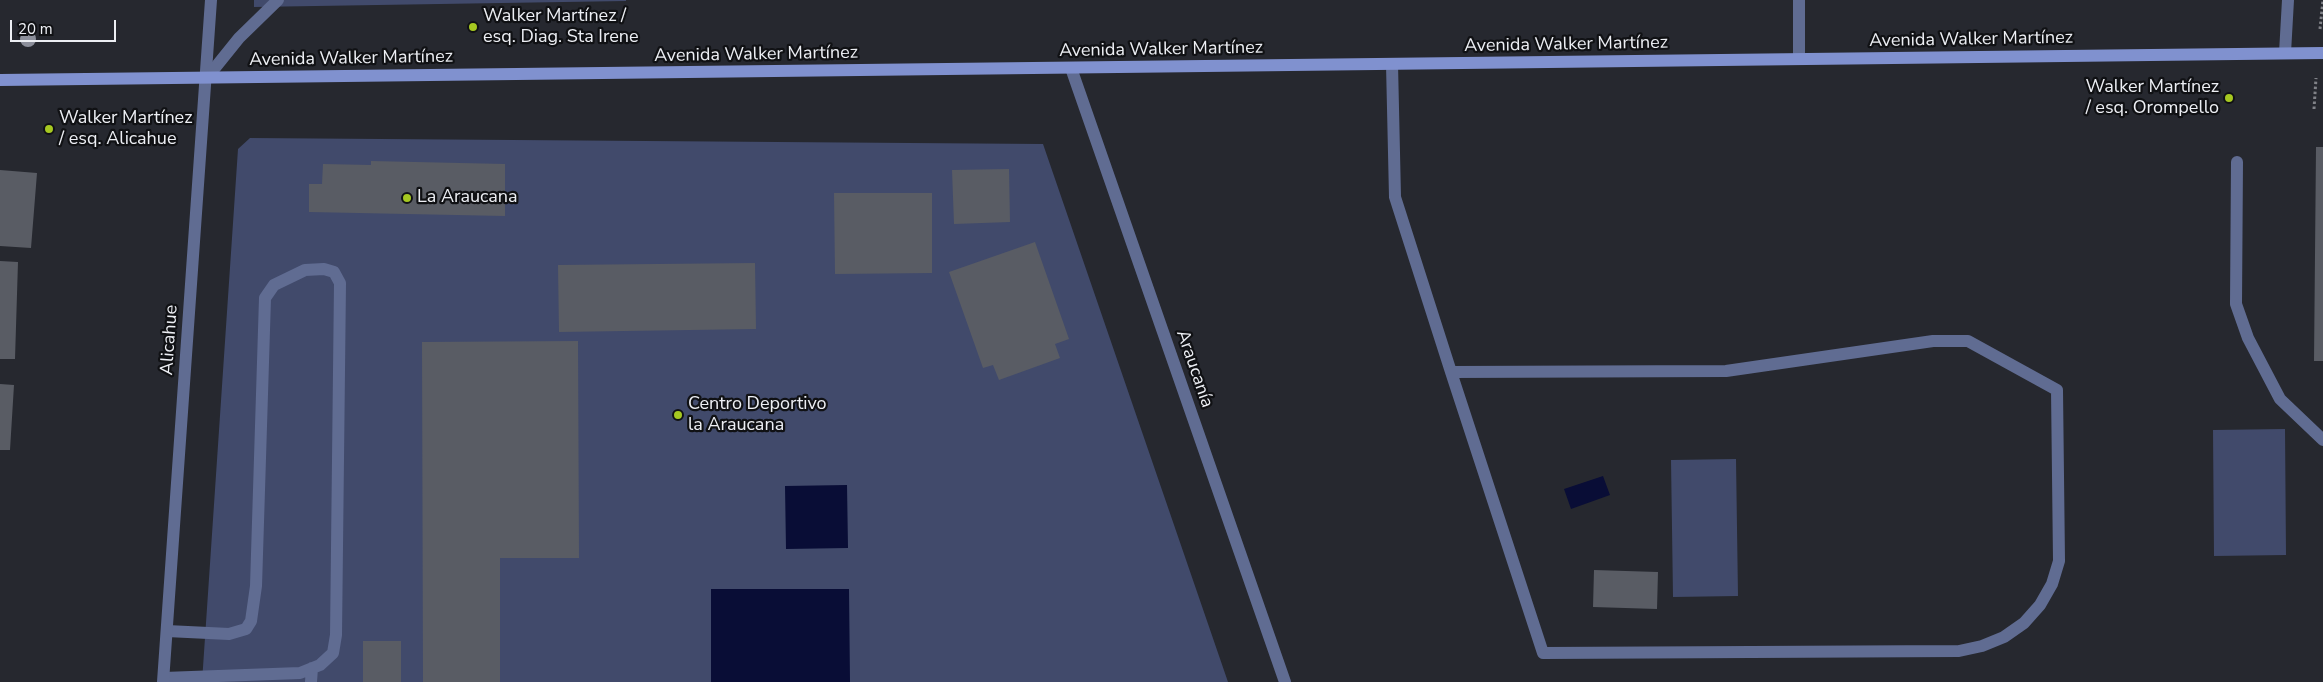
<!DOCTYPE html>
<html>
<head>
<meta charset="utf-8">
<style>
	body { margin:0 }
	#map { position:relative; width:2323px; height:682px; overflow:hidden; background:#26282f; font-family:"Nunito Sans",sans-serif }
	canvas { display:block }
	.scale { position:absolute; left:10px; top:20px; width:106px; height:22px; box-sizing:border-box; border:2px solid #edeff4; border-top:0; padding-left:6px; font-size:15px; line-height:18px; white-space:nowrap; color:#edeff4; -webkit-text-stroke:4px #101114; paint-order:stroke }
</style>
</head>
<body>
<div id="map">
<canvas width="2323" height="682"></canvas>
<div class="scale">20 m</div>
</div>
<script>
const ctx = document.querySelector('canvas').getContext('2d');
ctx.lineJoin = 'round';
function fillPath(path, color) { ctx.fillStyle = color; ctx.fill(path, 'evenodd'); }
const toPath = rows => new Path2D(rows.map(r => 'M' + r).join(''));
function strokePath(path, color, width, dash) { ctx.strokeStyle = color; ctx.lineWidth = width; ctx.lineCap = dash ? 'butt' : 'round'; ctx.setLineDash(dash || []); ctx.stroke(path); }
function label(font, color, halo, rows, align = 'center') {
  ctx.font = font + ' "Nunito Sans",sans-serif'; ctx.lineWidth = 4.5; ctx.setLineDash([]); ctx.textBaseline = 'middle'; ctx.strokeStyle = halo; ctx.fillStyle = color; for (const [text, x, y, turn = 0] of rows) {
    ctx.save(); ctx.translate(x, y); ctx.rotate((+turn || 0) * Math.PI / 180); ctx.textAlign = isNaN(turn) ? turn : align; if (halo) ctx.strokeText(text, 0, 0); ctx.fillText(text, 0, 0); ctx.restore();
  }
}
const green = toPath([
	[254,0,626,0,626,1,254,7],
	[250,138,1043,144,1228,682,202,682,238,149],
	[2285,429,2286,555,2214,556,2213,430],
	[1736,459,1738,596,1673,597,1671,460]
]);
const water = toPath([
	[1603,476,1610,495,1571,509,1564,489],
	[847,485,848,548,786,549,785,486],
	[711,589,849,589,850,682,711,682]
]);
const building = toPath([
	[2316,147,2323,147,2323,361,2314,361],
	[371,161,505,164,505,216,309,212,309,184,322,184,323,164,371,165],
	[1009,169,1010,222,954,224,952,170],
	[0,170,37,173,31,248,0,246],
	[834,193,932,193,932,273,835,274],
	[1035,242,1069,339,1055,344,1060,358,999,380,993,365,983,368,949,272],
	[0,261,18,262,15,359,0,359],
	[755,263,756,329,559,332,558,265],
	[578,341,579,558,500,558,500,682,423,682,422,342],
	[0,384,14,385,10,450,0,450],
	[1594,570,1658,572,1657,609,1593,607],
	[363,641,401,641,401,682,363,682]
]);
const path = toPath([
	[2320,29,2323,0],
	[2314,109,2316,78]
]);
const service = toPath([
	[1799,0,1799,59],
	[2237,162,2236,304,2248,338,2280,399,2323,440],
	[164,678,300,673,320,665,333,653,336,635,340,283,334,272,324,269,305,270,274,285,265,298,256,586,251,621,246,629,229,634,167,631],
	[311,682,312,668]
]);
const minor = toPath([
	[2285,53,2288,0],
	[1392,64,1395,197,1451,372,1543,653,1959,651,1982,646,2004,637,2024,623,2040,605,2052,584,2059,561,2057,390,1968,341,1933,341,1726,371,1451,372],
	[163,682,211,0]
]);
const tertiary = toPath([
	[1071,68,1285,682],
	[206,79,239,38,278,0]
]);
const secondary = toPath([
	[0,80,2323,53]
]);
const trees = [
	[28,39]
];
const markers = [
	[473,27,5,"#a6c821"],
	[2229,98,5,"#a6c821"],
	[49,129,5,"#a6c821"],
	[407,198,5,"#a6c821"],
	[678,415,5,"#a6c821"]
];
const poiNames = [
	["Walker Martínez /",483,17],
	["esq. Diag. Sta Irene",483,38],
	["Walker Martínez",2219,88,"right"],
	["/ esq. Orompello",2219,109,"right"],
	["Walker Martínez",59,119],
	["/ esq. Alicahue",59,140],
	["La Araucana",417,198],
	["Centro Deportivo",688,405],
	["la Araucana",688,426]
];
const streetNames = [
	["Avenida Walker Martínez",1971,40,-1],
	["Avenida Walker Martínez",1566,45,-1],
	["Avenida Walker Martínez",1161,50,-1],
	["Avenida Walker Martínez",756,55,-1],
	["Avenida Walker Martínez",351,59,-1],
	["Alicahue",170,340,-86],
	["Araucanía",1194,369,71]
];
fillPath(green, '#414a6b');
fillPath(water, '#090d36');
fillPath(building, '#595c64');
strokePath(path, '#808288', 3, [2.5, 2.5]);
strokePath(service, '#606c92', 12);
strokePath(minor, '#606c92', 12);
strokePath(tertiary, '#606c92', 12);
strokePath(secondary, '#8091cf', 12);
ctx.fillStyle = '#8c8f9b';
for (const [x, y] of trees) { ctx.beginPath(); ctx.arc(x, y, 8, 0, 2 * Math.PI); ctx.fill(); }
for (const [x, y, r, color] of markers) { const dot = new Path2D(); dot.arc(x, y, r, 0, 2 * Math.PI); ctx.fillStyle = color; ctx.fill(dot); strokePath(dot, '#101114', 2); }
label('18px', '#edeff4', '#101114', poiNames, 'left');
label('18px', '#edeff4', '#101114', streetNames);
</script>
</body>
</html>
